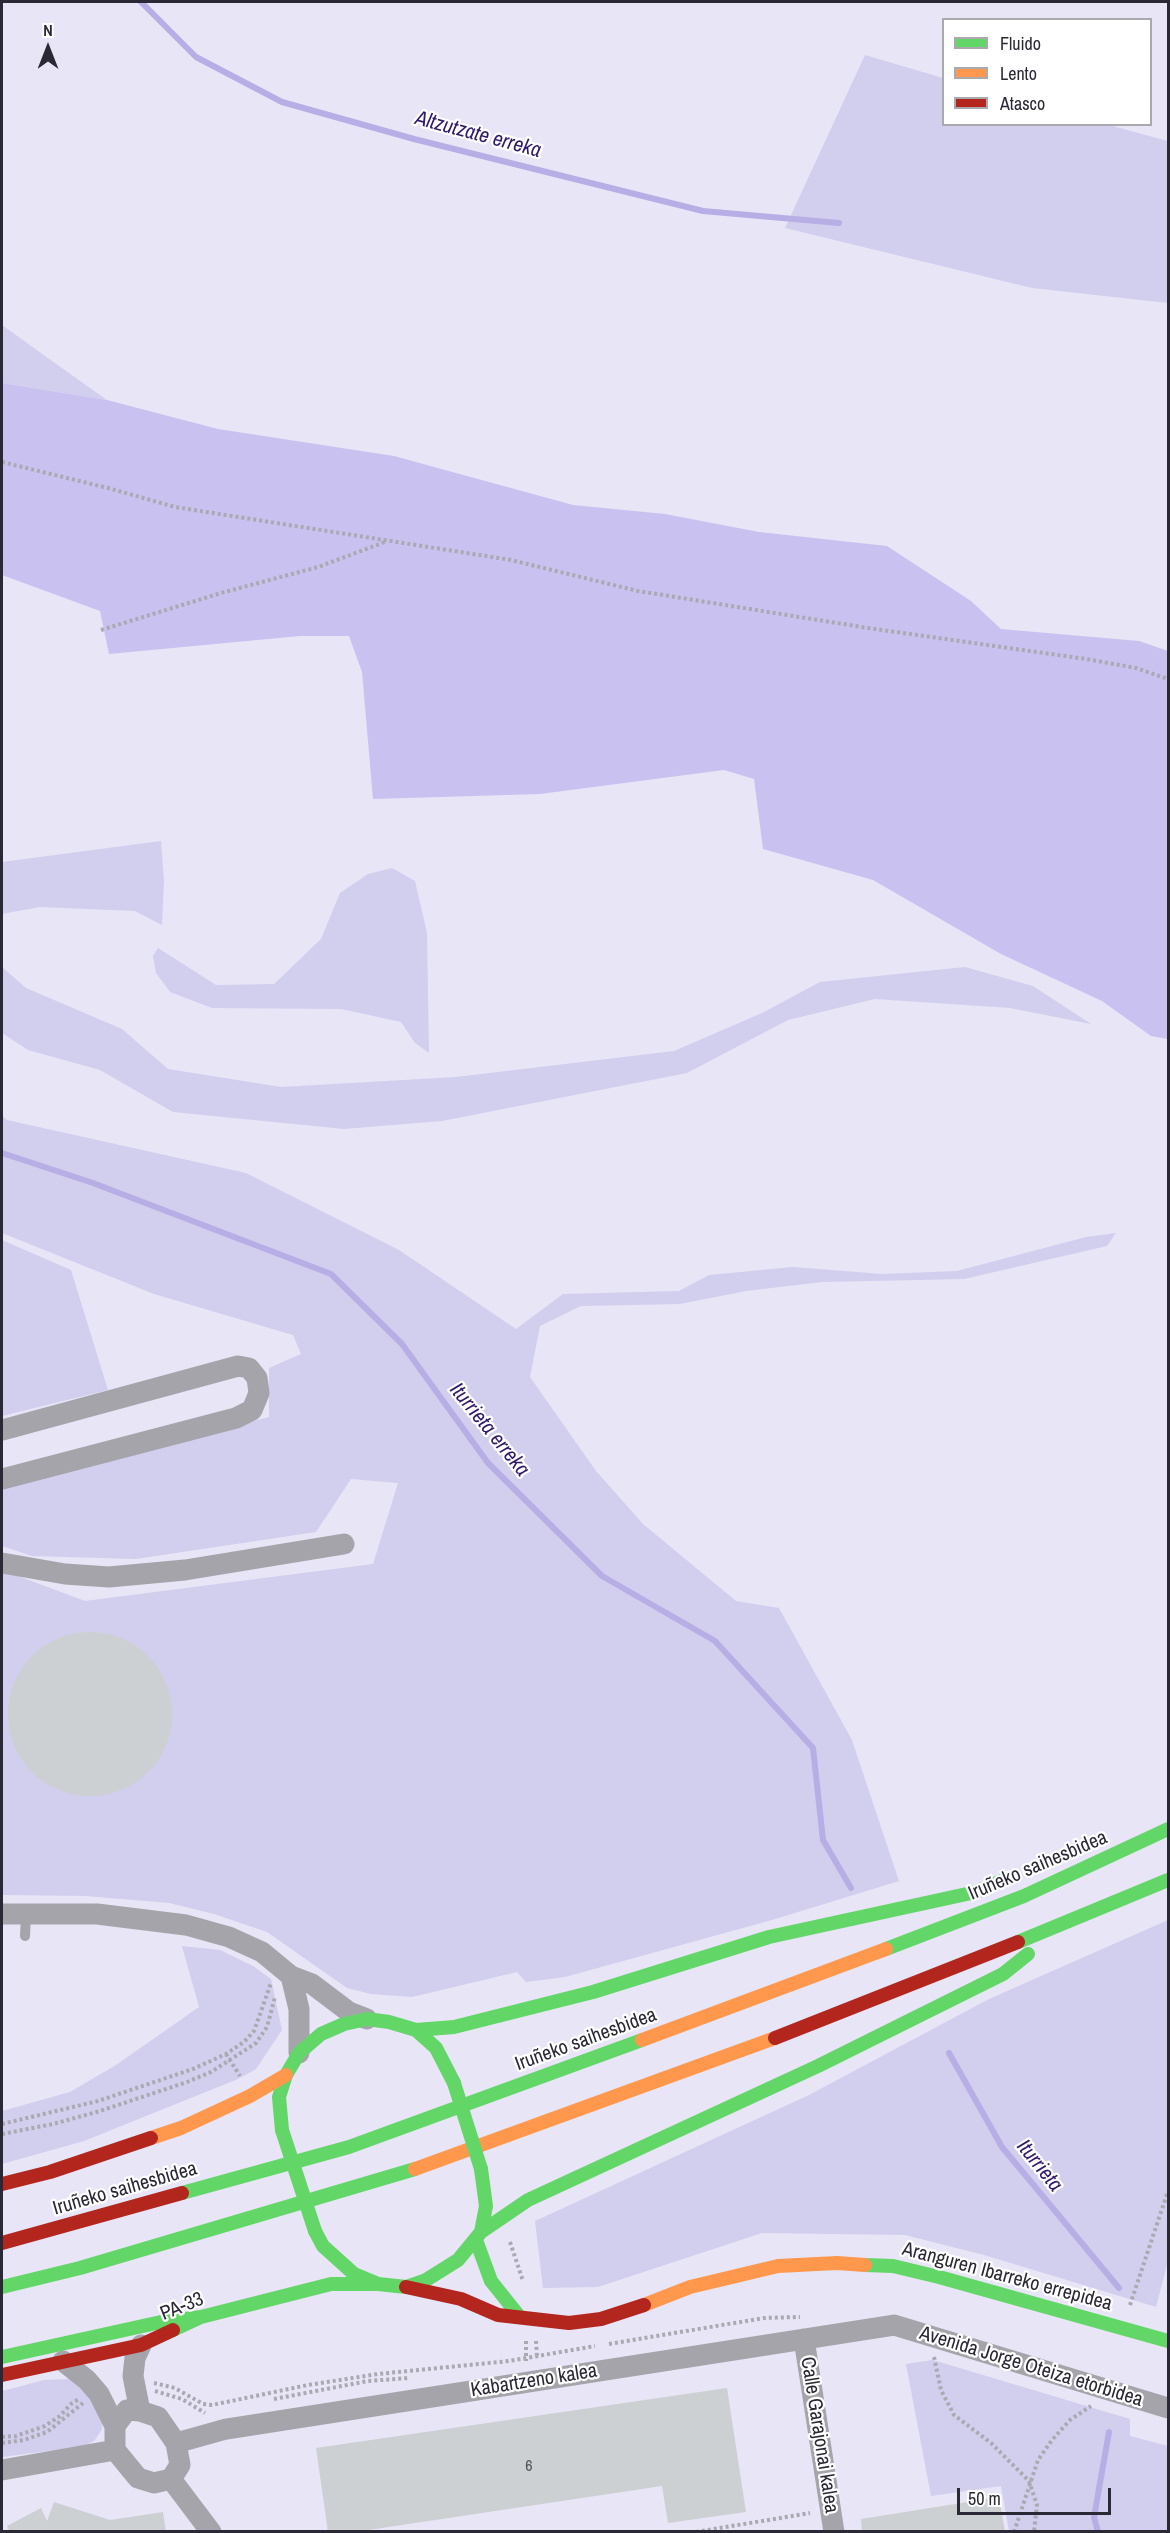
<!DOCTYPE html>
<html>
<head>
<meta charset="utf-8">
<style>
	body { margin:0 }
	#map { position:relative; width:1170px; height:2533px; overflow:hidden; background:#e7e5f6; font-family:"Archivo Narrow",sans-serif }
	canvas { display:block }
	.frame { position:absolute; inset:0; border:3px solid #292834; pointer-events:none }
	.legend { position:absolute; left:942px; top:18px; width:210px; height:108px; box-sizing:border-box; background:#fff; border:2px solid #a9a9ae; margin:0; padding:8px 10px; list-style:none; font-size:18px; color:#292834 }
	.legend li { display:flex; align-items:center; gap:12px; height:30px }
	.legend b { width:30px; border:2px solid #a9a9ae }
	.north { position:absolute; left:18px; top:18px; width:60px; height:60px; -webkit-text-stroke:4px #fff; paint-order:stroke; rotate:0deg; font-size:16px; font-weight:700; line-height:24px; text-align:center; color:#292834 }
	.north::after { content:''; display:block; margin:auto; width:21px; height:27px; background:#292834; clip-path:polygon(50% 0,100% 100%,50% 72%,0 100%) }
	.scale { position:absolute; left:957px; top:2488px; width:154px; height:27px; box-sizing:border-box; border:3px solid #292834; border-top:0; padding-left:8px; font-size:18px; line-height:21px; white-space:nowrap; color:#292834; -webkit-text-stroke:4px #fff; paint-order:stroke }
</style>
</head>
<body>
<div id="map">
<canvas width="1170" height="2533"></canvas>
<div class="frame"></div>
<ul class="legend">
<li><b style="height:8px;background:#63d668"></b>Fluido</li>
<li><b style="height:8px;background:#ff974d"></b>Lento</li>
<li><b style="height:8px;background:#b3261e"></b>Atasco</li>
</ul>
<div class="north">N</div>
<div class="scale">50 m</div>
</div>
<script>
const ctx = document.querySelector('canvas').getContext('2d');
ctx.lineJoin = 'round';
function fillPath(path, color) { ctx.fillStyle = color; ctx.fill(path, 'evenodd'); }
const toPath = rows => new Path2D(rows.map(r => 'M' + r).join(''));
function strokePath(path, color, width, dash) { ctx.strokeStyle = color; ctx.lineWidth = width; ctx.lineCap = dash ? 'butt' : 'round'; ctx.setLineDash(dash || []); ctx.stroke(path); }
function label(font, color, halo, rows, align = 'center') {
  ctx.font = font + ' "Archivo Narrow",sans-serif'; ctx.lineWidth = 4.5; ctx.setLineDash([]); ctx.textBaseline = 'middle'; ctx.strokeStyle = halo; ctx.fillStyle = color; for (const [text, x, y, turn = 0] of rows) {
    ctx.save(); ctx.translate(x, y); ctx.rotate((+turn || 0) * Math.PI / 180); ctx.textAlign = isNaN(turn) ? turn : align; if (halo) ctx.strokeText(text, 0, 0); ctx.fillText(text, 0, 0); ctx.restore();
  }
}
const green = toPath([
	[865,55,943,78,944,124,1109,125,1168,141,1168,303,1032,288,785,228],
	[2,325,59,366,107,400,2,383],
	[161,841,164,881,162,925,135,911,40,907,2,914,2,862],
	[392,868,415,881,427,933,429,1053,415,1043,401,1022,341,1009,212,1008,170,992,156,973,153,956,158,948,216,985,274,984,321,939,340,893,368,874],
	[2,967,26,988,122,1029,168,1069,281,1087,456,1077,674,1051,762,1013,820,982,965,967,1033,986,1091,1024,1010,1008,875,999,788,1020,687,1073,442,1121,344,1129,173,1112,100,1070,28,1050,2,1033],
	[2,1116,7,1120,246,1173,399,1250,516,1329,563,1294,679,1291,709,1275,793,1267,882,1274,957,1271,1086,1237,1116,1233,1107,1246,964,1279,822,1282,746,1291,680,1304,581,1306,540,1326,530,1377,596,1471,643,1524,736,1601,779,1608,852,1740,899,1881,772,1920,565,1977,526,1982,517,1972,412,1997,371,1994,347,1988,267,1932,214,1914,169,1903,86,1896,2,1895,2,1570,85,1601,373,1564,398,1483,351,1479,316,1532,136,1559,32,1556,2,1546,2,1486,269,1417,269,1368,301,1354,293,1335,154,1294,2,1233],
	[2,1240,71,1270,108,1390,2,1416],
	[1168,1920,1168,2261,1156,2307,984,2255,905,2235,762,2233,598,2287,543,2288,535,2221,809,2095,989,1999],
	[182,1946,220,1950,253,1966,271,1979,282,2030,256,2069,238,2079,84,2141,2,2164,2,2111,70,2092,116,2065,199,2007],
	[933,2360,1130,2419,1130,2436,1168,2446,1168,2531,1009,2531,1001,2486,931,2496,906,2364],
	[69,2379,85,2387,103,2412,102,2429,95,2440,85,2446,2,2457,2,2391,44,2380]
]);
const forest = toPath([
	[2,383,107,400,218,429,394,456,573,505,665,514,759,532,887,546,971,601,1001,629,1139,641,1168,651,1168,1039,1151,1036,1102,1001,1001,954,873,880,763,849,754,779,724,770,540,794,373,799,362,672,349,636,300,636,109,654,100,611,2,575]
]);
const stream = toPath([
	[141,2,196,57,282,102,414,139,703,211,839,223],
	[2,1153,93,1183,331,1274,402,1344,488,1463,602,1576,715,1641,813,1748,823,1840,851,1888],
	[949,2053,1002,2147,1119,2288],
	[1098,2532,1094,2517,1109,2432]
]);
const building = toPath([
	'8 1714a82 82 0 1 1 164 0a82 82 0 1 1-164 0Z',
	[727,2388,746,2512,668,2523,662,2486,355,2532,328,2532,316,2448],
	[999,2497,1005,2532,862,2532,861,2519],
	[54,2502,110,2520,163,2512,166,2532,10,2532,7,2526,41,2508,47,2521]
]);
const path = toPath([
	[2,462,108,488,175,507,511,560,638,591,868,628,1086,659,1136,668,1168,679],
	[101,630,221,593,318,567,385,542],
	[226,2054,240,2076],
	[2,2124,98,2101,193,2069,226,2054,244,2042,254,2031,271,1983],
	[2,2134,53,2124,100,2111,187,2082,211,2072,256,2043,267,2027,275,1997],
	[510,2242,523,2281],
	[1130,2305,1168,2191],
	[526,2341,526,2361],
	[536,2341,537,2357],
	[609,2344,764,2318,800,2317],
	[934,2357,941,2390,954,2415,991,2443,1029,2481,1037,2505,1034,2532],
	[154,2383,175,2388,203,2404,212,2405,308,2385,378,2374,509,2361,595,2346],
	[155,2391,182,2399,205,2413],
	[274,2399,368,2381,409,2378],
	[2,2437,16,2436,45,2426,60,2416,71,2404,79,2399],
	[2,2443,24,2440,47,2432,83,2403],
	[696,2532,810,2513],
	[1014,2532,1038,2460,1052,2440,1070,2420,1091,2406]
]);
const lane = toPath([
	[25,1936,26,1914]
]);
const street = toPath([
	[2,1430,238,1366,249,1368,257,1378,259,1393,252,1410,236,1418,2,1479],
	[2,1563,65,1574,109,1577,185,1570,344,1544],
	[2,1914,97,1914,186,1925,229,1937,262,1952,291,1976,312,1984,349,2012,367,2019],
	[291,1976,299,2009,299,2053],
	[804,2339,834,2532],
	[63,2361,87,2380,99,2394,115,2426],
	[127,2410,140,2411,158,2417,176,2443,180,2465,171,2479,154,2483,138,2478,115,2450,115,2426,127,2410],
	[140,2411,133,2376,135,2358,141,2345],
	[176,2443,226,2429,894,2325,1168,2408],
	[2,2470,115,2450],
	[171,2479,211,2532]
]);
const fast = toPath([
	[1018,1942,1168,1880],
	[886,1949,1024,1896,1168,1829],
	[416,2030,454,2027,593,1992,769,1937,976,1892,1004,1880],
	[282,2130,279,2097,286,2075,299,2053,321,2034,344,2024,367,2019,389,2022,416,2030,436,2048,454,2083],
	[182,2193,349,2147,642,2040],
	[315,2231,323,2246,354,2274,378,2284,406,2287,426,2280,458,2260,481,2232,486,2206,481,2169],
	[481,2232,528,2200,818,2066,1003,1974,1028,1954],
	[476,2240,491,2281,519,2316],
	[865,2265,893,2266,939,2277,1168,2341],
	[2,2287,80,2268,415,2169],
	[173,2330,201,2317,331,2284,378,2284],
	[2,2357,161,2322,201,2317]
]);
const slow = toPath([
	[642,2040,886,1949],
	[151,2138,181,2128,250,2096,286,2075],
	[415,2169,775,2038],
	[644,2305,690,2287,778,2266,837,2263,865,2265]
]);
const jam = toPath([
	[775,2038,1018,1942],
	[2,2184,50,2172,151,2138],
	[2,2243,182,2193],
	[406,2287,461,2299,498,2315,569,2323,601,2319,644,2305],
	[2,2375,141,2345,173,2330]
]);
const fastBridge = toPath([
	[454,2083,481,2169],
	[282,2130,315,2231]
]);
const numberNames = [
	["6",529,2467]
];
const streetNames = [
	["Iruñeko saihesbidea",1038,1866,-23],
	["Iruñeko saihesbidea",586,2040,-20],
	["Iruñeko saihesbidea",125,2189,-16],
	["Aranguren Ibarreko errepidea",1007,2277,15],
	["PA-33",182,2307,-22],
	["Avenida Jorge Oteiza etorbidea",1031,2367,17],
	["Kabartzeno kalea",534,2381,-9],
	["Calle Garajonai kalea",819,2435,81]
];
const waterNames = [
	["Altzutzate erreka",478,135,15],
	["Iturrieta erreka",489,1430,51],
	["Iturrieta",1039,2166,51]
];
fillPath(green, '#d2ceee');
fillPath(forest, '#c9c2f0');
strokePath(stream, '#b6aee4', 6);
fillPath(building, '#cdd0d3');
strokePath(path, '#aaa9b1', 4, [3, 3]);
strokePath(lane, '#a5a4aa', 10);
strokePath(street, '#a5a4aa', 21);
strokePath(fast, '#63d668', 14);
strokePath(slow, '#ff974d', 14);
strokePath(jam, '#b3261e', 14);
strokePath(fastBridge, '#63d668', 14);
label('16px', '#52525c', null, numberNames);
label('20px', '#292834', '#fff', streetNames);
label('italic 21px', '#321a6b', '#fff', waterNames);
</script>
</body>
</html>
